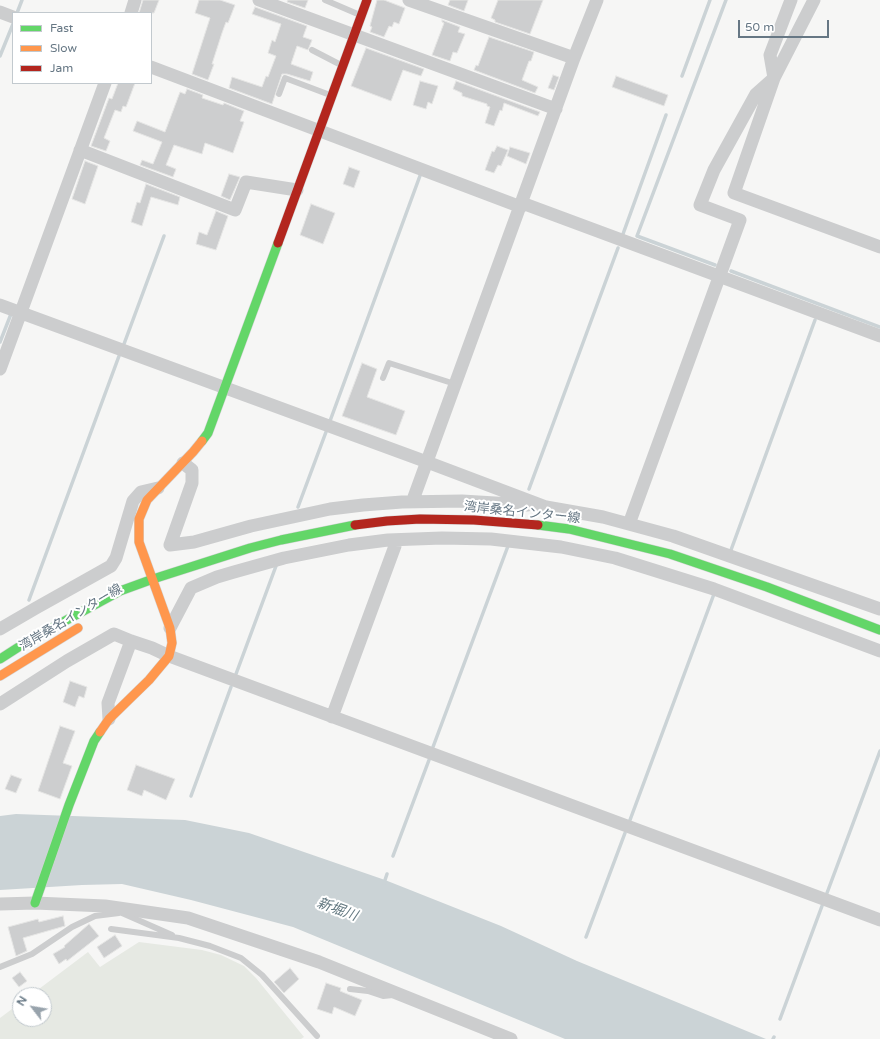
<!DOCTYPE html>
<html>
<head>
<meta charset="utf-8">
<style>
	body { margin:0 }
	#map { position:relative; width:880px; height:1039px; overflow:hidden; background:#f6f6f5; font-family:"Varela Round",sans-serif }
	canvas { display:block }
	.legend { position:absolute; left:12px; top:12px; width:140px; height:72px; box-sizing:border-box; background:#fff; border:1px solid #c2c9ce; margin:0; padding:5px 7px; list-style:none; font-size:12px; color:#667784 }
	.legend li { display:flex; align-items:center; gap:8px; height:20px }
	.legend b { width:20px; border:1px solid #c2c9ce }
	.north { position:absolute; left:12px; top:987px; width:40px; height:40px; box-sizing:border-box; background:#fff; border:1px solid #c2c9ce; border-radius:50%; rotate:301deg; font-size:11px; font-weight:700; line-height:16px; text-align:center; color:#667784 }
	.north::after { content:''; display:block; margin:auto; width:14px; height:18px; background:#98a3ac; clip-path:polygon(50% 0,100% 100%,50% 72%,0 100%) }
	.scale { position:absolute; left:738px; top:20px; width:91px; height:18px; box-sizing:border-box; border:2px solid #667784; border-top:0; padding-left:5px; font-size:12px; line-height:14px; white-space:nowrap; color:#667784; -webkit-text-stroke:3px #fff; paint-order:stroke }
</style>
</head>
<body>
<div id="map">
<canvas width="880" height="1039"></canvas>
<ul class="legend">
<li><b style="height:5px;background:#63d668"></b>Fast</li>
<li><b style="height:5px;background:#ff974d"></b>Slow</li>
<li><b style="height:5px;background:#b3261e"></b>Jam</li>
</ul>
<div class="north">N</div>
<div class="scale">50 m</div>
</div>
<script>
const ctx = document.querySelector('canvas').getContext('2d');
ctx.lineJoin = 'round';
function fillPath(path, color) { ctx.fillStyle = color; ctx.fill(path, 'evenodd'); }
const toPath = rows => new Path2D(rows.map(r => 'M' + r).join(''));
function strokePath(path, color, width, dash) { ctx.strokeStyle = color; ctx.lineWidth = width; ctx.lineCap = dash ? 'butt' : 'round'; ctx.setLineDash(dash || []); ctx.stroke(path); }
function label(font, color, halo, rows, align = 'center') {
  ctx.font = font + ' "Varela Round","Noto Sans JP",sans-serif'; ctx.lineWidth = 4; ctx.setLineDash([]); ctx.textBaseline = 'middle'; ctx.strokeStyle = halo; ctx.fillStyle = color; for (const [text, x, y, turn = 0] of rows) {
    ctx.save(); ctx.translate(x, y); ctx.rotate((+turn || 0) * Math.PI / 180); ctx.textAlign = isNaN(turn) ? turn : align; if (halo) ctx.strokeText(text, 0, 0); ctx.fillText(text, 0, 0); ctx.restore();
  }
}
const green = toPath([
	[139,942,202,950,221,955,244,966,256,978,304,1037,301,1039,0,1039,0,1018,20,1003,20,1019,44,1019,44,995,31,995,88,952,100,967]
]);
const water = toPath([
	[16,814,185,820,249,833,385,880,501,926,577,961,766,1039,565,1039,293,927,191,900,122,884,82,885,0,890,0,816]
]);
const stream = toPath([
	[17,13,22,0],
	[0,56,13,24],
	[682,76,710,0],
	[623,234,666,115],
	[715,265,637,236,726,0],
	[731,271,880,327],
	[0,342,11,314],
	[124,344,164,236],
	[330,421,421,173],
	[529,489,618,248],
	[298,507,326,432],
	[731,550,815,320],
	[29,600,119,356],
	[236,674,276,566],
	[433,747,508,546],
	[191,796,231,687],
	[630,820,714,594],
	[393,856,429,760],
	[384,883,387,874],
	[827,893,880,751],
	[586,937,625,833],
	[780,1019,822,906],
	[773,1039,774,1037]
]);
const building = toPath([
	[143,0,159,0,154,13,139,13,143,0],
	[199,0,220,0,235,5,228,23,226,22,222,33,212,64,214,64,208,80,192,74,210,18,195,13,199,0],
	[288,0,308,0,305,8,287,2,288,0],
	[377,0,384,0,405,8,399,24,394,22,392,27,389,26,384,37,370,32,372,27,370,26,377,0],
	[450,0,468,0,464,11,448,5,450,0],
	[498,0,543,0,530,34,495,22,495,20,491,18,498,0],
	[255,7,307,26,303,37,312,40,308,50,297,46,291,64,313,72,310,81,287,74,282,74,272,104,229,88,232,77,262,87,266,76,268,77,276,56,268,53,272,40,275,42,281,24,252,14,255,7],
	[442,20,460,27,458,32,465,34,457,53,453,52,450,61,432,55,444,23,442,22,442,20],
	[489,37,534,52,531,61,529,61,522,80,538,87,535,93,474,70,476,65,478,66,489,37],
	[366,48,424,69,421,76,403,70,391,101,351,86,366,48],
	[553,75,559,77,554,90,548,88,553,75],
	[616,76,668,95,664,106,612,87,616,76],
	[420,81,438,86,432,104,428,102,426,109,413,105,420,81],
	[456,81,540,112,538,116,504,103,502,111,500,110,494,126,485,123,490,107,487,106,487,104,462,96,462,93,453,89,456,81],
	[118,83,135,83,126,107,123,106,121,112,115,110,104,138,110,141,106,151,91,146,109,98,112,99,118,83],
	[187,89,203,95,202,98,223,105,224,103,244,111,240,121,244,122,233,153,205,143,202,154,174,145,166,165,176,169,173,177,140,165,142,160,153,164,162,142,133,131,137,121,165,132,180,92,185,94,187,89],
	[497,146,508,150,501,166,498,165,494,173,485,170,492,151,494,152,497,146],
	[510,147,530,153,526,164,507,156,510,147],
	[85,161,98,166,85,204,72,199,85,161],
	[349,167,360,171,354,188,343,184,349,167],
	[229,174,240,177,230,200,221,196,229,174],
	[146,184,180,197,178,205,151,197,142,226,131,222,137,202,140,203,146,184],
	[311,204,335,213,323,244,300,235,311,204],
	[216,211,228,216,216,250,196,244,199,232,207,235,216,211],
	[362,363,377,369,367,397,405,411,396,435,342,416,362,363],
	[70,681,87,687,84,698,79,696,75,707,63,702,70,681],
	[60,726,75,731,63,763,72,766,60,799,38,791,60,726],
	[136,765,175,779,166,800,144,790,142,796,127,790,136,765],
	[11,775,22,779,16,793,5,789,11,775],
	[63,916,65,926,23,938,27,951,16,956,8,927,38,919,39,922,63,916],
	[89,924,99,936,67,961,66,959,59,964,53,954,65,947,64,946,89,924],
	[115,935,122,946,104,958,97,947,115,935],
	[290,968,299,979,284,993,274,982,290,968],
	[20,972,27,981,19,987,12,978,20,972],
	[326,983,341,988,340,991,362,1000,355,1016,334,1007,332,1014,317,1009,326,983]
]);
const lane = toPath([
	[325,0,360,15],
	[312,50,341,65],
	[279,94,285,78,330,95],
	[383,378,389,363,455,384],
	[122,913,172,935],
	[111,929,179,938,210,946,241,958,262,975,317,1036],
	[0,967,32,954,72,927,95,916,119,913],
	[350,989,368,991,383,996,393,995]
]);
const street = toPath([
	[259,0,556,109],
	[409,0,574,58],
	[814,0,774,78,734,193,880,247],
	[0,12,13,17],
	[131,13,135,0],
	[151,67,521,207],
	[80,150,235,210,246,182,297,190],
	[522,203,880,336],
	[0,305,427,462,546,507,603,517,673,536,880,609],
	[0,369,105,83],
	[183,463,192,470,192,483,170,545,194,542,251,526,330,509,363,505,402,502,462,501,528,505],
	[414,497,574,58,597,0],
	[629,524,740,220,700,205,714,170,756,94,774,78,770,55,791,0],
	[170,628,191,588,217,577,234,572,284,558,349,545,388,540,442,538,491,539,561,547,615,558,714,589,880,651],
	[0,629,36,608,111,566,116,558,133,501,141,492,158,488],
	[0,704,67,661,114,634,131,641,152,648,169,656,880,920],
	[332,717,395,546],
	[109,719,108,703,131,641],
	[0,904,35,903,105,906,188,918,319,962,511,1039]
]);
const fast = toPath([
	[202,441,208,433,278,243],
	[538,525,569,529,670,554,767,587,880,630],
	[0,659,28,641,120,591,153,579,250,548,281,540,355,525],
	[35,903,69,805,94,741,100,732]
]);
const slow = toPath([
	[0,676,78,628],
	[100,732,109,719,149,680,169,656,172,643,170,628,139,542,139,519,147,500,193,452,202,441]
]);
const jam = toPath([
	[278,243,367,0],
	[355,525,387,521,420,519,474,520,538,525]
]);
const streetNames = [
	["湾岸桑名インター線",522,513,6],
	["湾岸桑名インター線",71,618,-31]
];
const waterNames = [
	["新堀川",337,910,20]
];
fillPath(green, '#e6e9e3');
fillPath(water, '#cbd3d6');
strokePath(stream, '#cbd3d6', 3.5);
fillPath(building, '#cdcecf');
strokePath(building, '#e5e5e4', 1);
strokePath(fast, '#d3d4d5', 10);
strokePath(slow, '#d3d4d5', 10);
strokePath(jam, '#d3d4d5', 10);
strokePath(lane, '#cccdce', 6);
strokePath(street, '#cccdce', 13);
strokePath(fast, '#63d668', 9);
strokePath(slow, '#ff974d', 9);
strokePath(jam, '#b3261e', 9);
label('13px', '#667784', '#fff', streetNames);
label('italic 14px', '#637880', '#fff', waterNames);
</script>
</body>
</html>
